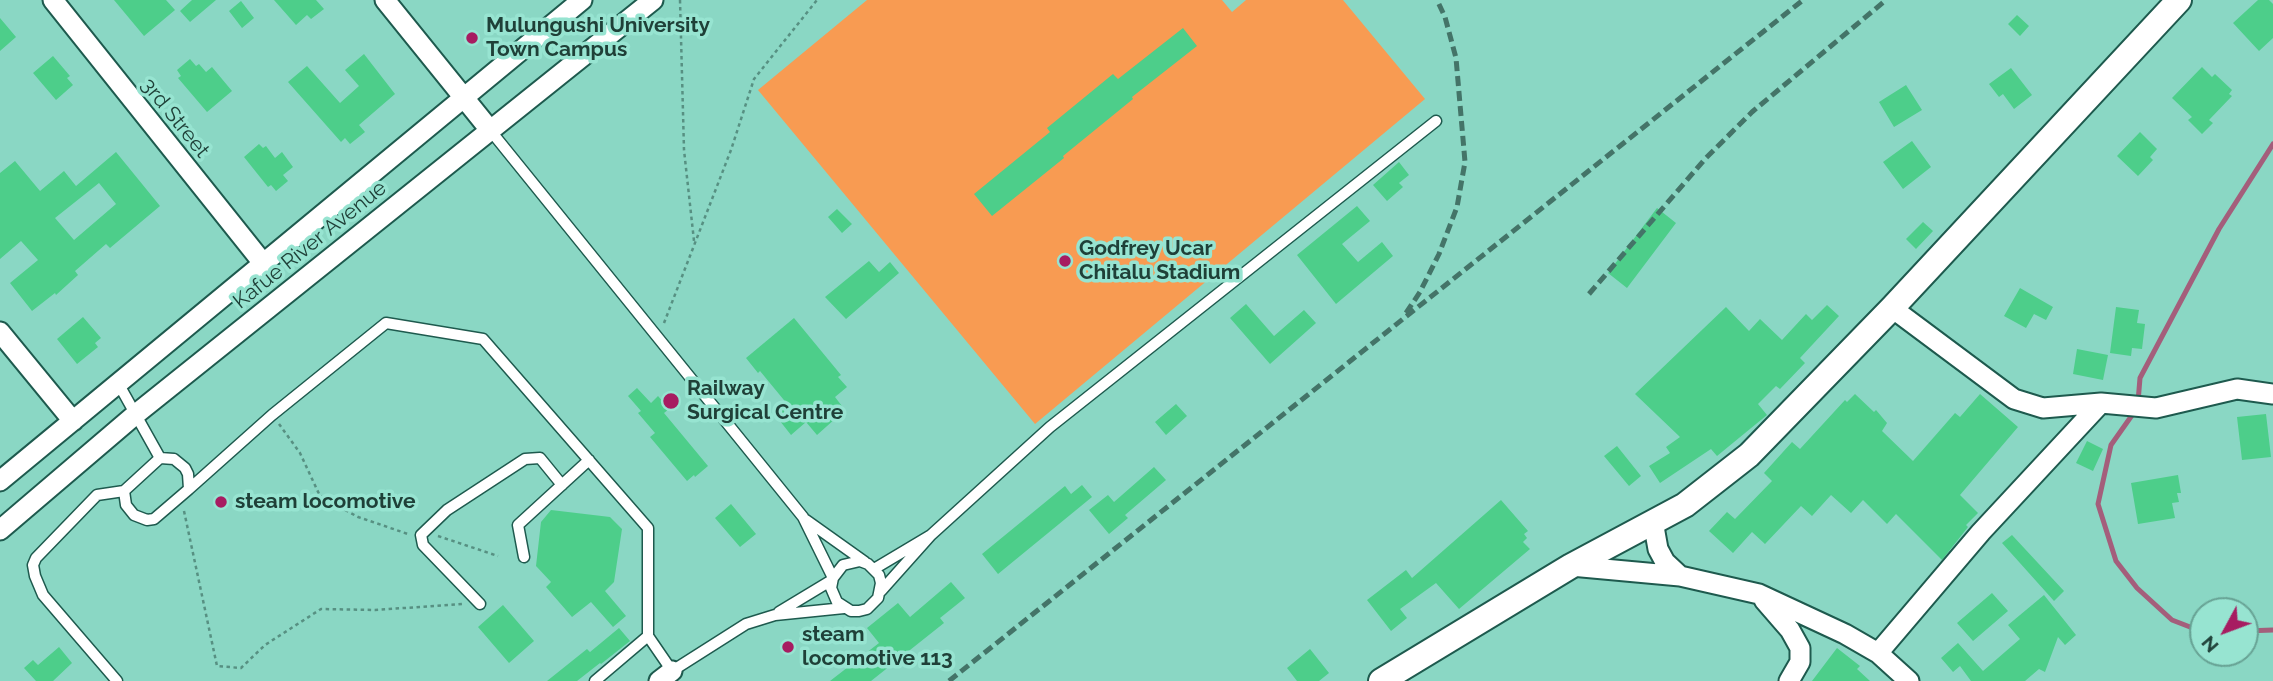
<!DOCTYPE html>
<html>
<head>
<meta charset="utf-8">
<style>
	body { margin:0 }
	#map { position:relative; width:2273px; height:681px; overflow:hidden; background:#8ad7c4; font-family:Raleway,sans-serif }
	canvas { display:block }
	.north { position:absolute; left:2189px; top:597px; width:70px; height:70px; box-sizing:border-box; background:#97e4d1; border:2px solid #67a294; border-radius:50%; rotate:229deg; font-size:19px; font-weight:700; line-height:28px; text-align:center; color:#1f4038 }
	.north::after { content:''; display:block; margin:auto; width:24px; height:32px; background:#a71c61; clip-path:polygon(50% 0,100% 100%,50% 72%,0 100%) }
</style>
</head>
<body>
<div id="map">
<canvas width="2273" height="681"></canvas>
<div class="north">N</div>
</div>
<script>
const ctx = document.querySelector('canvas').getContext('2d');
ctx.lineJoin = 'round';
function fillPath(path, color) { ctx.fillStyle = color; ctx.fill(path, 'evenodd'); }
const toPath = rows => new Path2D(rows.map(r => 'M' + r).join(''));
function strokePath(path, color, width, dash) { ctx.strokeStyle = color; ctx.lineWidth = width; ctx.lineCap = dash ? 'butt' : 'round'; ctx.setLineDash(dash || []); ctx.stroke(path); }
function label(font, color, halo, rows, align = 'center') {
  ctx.font = font + ' Raleway,sans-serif'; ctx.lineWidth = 7; ctx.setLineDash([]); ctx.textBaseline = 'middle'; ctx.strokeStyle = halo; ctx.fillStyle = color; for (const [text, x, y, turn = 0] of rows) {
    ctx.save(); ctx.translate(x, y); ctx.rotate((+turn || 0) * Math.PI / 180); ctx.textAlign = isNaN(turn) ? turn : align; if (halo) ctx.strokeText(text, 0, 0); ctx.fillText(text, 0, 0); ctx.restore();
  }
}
const green = toPath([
	[867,0,1222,0,1232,12,1246,0,1343,0,1425,99,1035,424,758,90]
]);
const stream = toPath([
	[2138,402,2140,378,2219,229,2273,144],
	[2135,411,2111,445,2098,504,2116,561,2137,588,2172,620,2203,632],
	[2245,631,2273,630]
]);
const building = toPath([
	[114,0,166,0,175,10,144,36],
	[192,0,216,0,190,22,180,11],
	[274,0,316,0,324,9,311,19,307,15,296,25],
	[2258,0,2269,0,2273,4,2273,38,2259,51,2233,23],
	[241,1,254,18,242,28,229,11],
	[2017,15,2029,26,2020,36,2008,24],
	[0,18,16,37,0,51],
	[1183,28,1197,46,1132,97,1133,99,1063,156,1064,158,992,216,974,194,1050,132,1047,128,1113,74,1118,79],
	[364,54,395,94,359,125,365,132,350,144,345,138,341,142,288,82,307,66,340,103,359,86,345,70],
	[53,56,70,76,67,78,73,85,56,100,33,73],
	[190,59,196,66,199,64,206,72,212,67,232,91,207,112,178,78,181,76,177,70],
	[2202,67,2212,77,2215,74,2232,90,2229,94,2232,96,2209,120,2213,123,2202,134,2188,120,2192,117,2172,98],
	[2011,68,2032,95,2014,109,2003,94,1999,97,1989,84],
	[1906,85,1922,110,1894,127,1879,102],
	[2140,132,2157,149,2150,157,2153,160,2138,176,2117,156],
	[1912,141,1931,167,1903,189,1883,162],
	[259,144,263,148,266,146,275,158,282,152,293,167,283,175,288,181,276,191,271,185,268,187,244,157],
	[116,152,160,206,110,248,106,244,75,271,78,275,56,295,55,293,32,311,10,283,38,260,21,241,0,259,0,173,15,161,40,191,64,171,76,186],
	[99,183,116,204,74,240,55,218],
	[1399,162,1409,175,1399,183,1403,187,1387,201,1373,185],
	[1357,206,1370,221,1342,244,1358,262,1382,242,1393,256,1336,304,1297,255],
	[1657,208,1676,223,1627,288,1608,273],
	[837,209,852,224,842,233,828,217],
	[1923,222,1933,231,1916,249,1906,239],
	[869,261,879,272,890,262,899,273,846,319,825,297],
	[2020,288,2053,307,2046,320,2034,314,2026,328,2004,316],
	[1246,304,1274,336,1304,310,1316,323,1270,364,1230,318],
	[1827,305,1839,316,1800,358,1805,363,1780,389,1776,386,1758,404,1767,415,1717,456,1711,449,1660,483,1649,466,1670,453,1666,447,1680,437,1635,394,1726,307,1749,331,1760,319,1782,340,1806,314,1812,320],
	[2116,307,2139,310,2137,323,2145,324,2142,349,2132,348,2131,356,2110,353],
	[83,317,101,338,95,343,98,347,77,364,57,339],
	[794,318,841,375,838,377,847,387,835,397,845,410,817,435,806,422,791,435,776,416,788,405,760,371,758,373,746,358],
	[2077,349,2108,355,2103,380,2073,374],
	[637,388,651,403,658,396,669,409,664,413,708,466,695,477,694,475,687,481,650,437,655,433,638,413,641,411,628,396],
	[1855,394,1874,412,1876,410,1887,423,1882,431,1913,461,1955,413,1960,417,1980,394,2018,427,1960,495,1978,513,1966,525,1968,527,1942,560,1896,514,1887,524,1863,500,1851,513,1831,495,1812,516,1801,506,1765,544,1752,532,1733,553,1709,531,1727,512,1735,519,1772,481,1764,473,1792,442,1800,449,1845,400,1847,402],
	[1176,404,1187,416,1166,435,1155,422],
	[2266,414,2271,457,2242,460,2237,417],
	[2087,441,2103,449,2093,471,2076,463],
	[1617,446,1641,476,1629,486,1604,456],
	[1154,467,1166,480,1125,515,1128,518,1109,534,1089,510,1108,495,1114,502],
	[2178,475,2181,493,2177,493,2179,502,2172,503,2175,518,2138,524,2131,483],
	[1082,485,1092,497,998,574,982,554,1065,486,1071,494],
	[1501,500,1528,531,1524,534,1527,538,1523,542,1530,549,1459,609,1436,583,1400,609,1407,618,1391,631,1367,600,1406,570,1412,578],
	[731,504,756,534,740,547,715,518],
	[551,510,610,517,622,529,614,582,605,591,626,616,613,627,591,602,572,617,546,587,551,582,536,566,541,522],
	[2012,535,2064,591,2054,601,2002,543],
	[951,582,965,598,940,618,944,623,871,681,830,681,879,643,867,628,898,603,910,617],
	[1992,593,2008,611,1973,641,1957,623],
	[2044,595,2076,635,2065,645,2058,637,2045,672,2039,669,2025,681,1971,681,1960,666,1953,672,1941,658,1958,643,1983,671,2020,639,2008,625],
	[503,605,534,641,509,663,478,627],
	[619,628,630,641,601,664,600,663,577,681,547,681,587,649,590,652],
	[59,647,72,663,53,681,36,681,24,668,33,660,38,665],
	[1837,648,1860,666,1857,669,1870,681,1812,681],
	[1310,649,1329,673,1319,681,1297,681,1287,668]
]);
const path = toPath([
	[680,0,684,150,694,241],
	[664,323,731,150,754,79,817,0],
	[279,424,300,453,320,496,358,517,408,534],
	[184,511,217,666,241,668,265,645,321,609,375,610,463,604],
	[438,536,498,556]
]);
const service = toPath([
	[490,130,803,517,833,578,831,588,837,602,851,611,859,611,867,609,878,598,881,583,879,575,868,564,860,561,843,565,833,578],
	[118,383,160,458],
	[189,489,272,415,386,323,483,339,648,528,648,636,672,671,746,624,775,615,844,608],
	[806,520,865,562],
	[931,535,1050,427,1436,121],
	[524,557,518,525,589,460],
	[874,569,931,535,881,591],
	[480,604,423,545,421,535,447,510,525,459,540,458,562,485],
	[779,612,832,580],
	[117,681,43,595,35,576,33,565,36,558,97,495,124,491,160,458,174,459,185,468,188,474,189,489,154,519,147,520,134,515,126,505,124,491],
	[595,681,648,636]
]);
const minor = toPath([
	[53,0,263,263],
	[385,0,490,130],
	[1892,308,2014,399,2043,408,2101,403,2156,408,2237,389,2273,394],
	[0,332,73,421],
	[0,481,582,0],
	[1653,521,1658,549,1665,562,1680,576],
	[0,530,136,414,653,0],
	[1571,566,1680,576,1759,594,1845,634,1878,653,1909,681],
	[1764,600,1790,630,1800,648,1800,662,1789,681],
	[1878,653,1981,532,2101,403],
	[659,681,672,671]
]);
const tertiary = toPath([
	[1381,681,1571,566,1685,505,1749,455,1892,308,2179,0]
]);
const rail = toPath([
	[1589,294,1705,159,1752,112,1886,0],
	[1406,313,1420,292,1439,254,1457,207,1465,162,1456,58,1445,17,1437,0],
	[949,681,1803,0]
]);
const markers = [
	[472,38,7,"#a71c61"],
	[1065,261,7,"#a71c61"],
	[671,401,9,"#a71c61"],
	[221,502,7,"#a71c61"],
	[788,647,7,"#a71c61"]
];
const poiNames = [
	["Mulungushi University",486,26],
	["Town Campus",486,50],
	["Godfrey Ucar",1079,249],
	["Chitalu Stadium",1079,273],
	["Railway",687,389],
	["Surgical Centre",687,413],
	["steam locomotive",235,502],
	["steam",802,635],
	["locomotive 113",802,659]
];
const streetNames = [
	["3rd Street",175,118,51],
	["Kafue River Avenue",310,245,-39]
];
fillPath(green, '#f89b52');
strokePath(stream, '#a45e7b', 5);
fillPath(building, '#4dce8a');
strokePath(service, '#1e5a4e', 13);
strokePath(minor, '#1e5a4e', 23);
strokePath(tertiary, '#1e5a4e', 28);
strokePath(path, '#579082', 2.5, [3.5, 3.5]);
strokePath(service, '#fff', 10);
strokePath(minor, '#fff', 19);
strokePath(tertiary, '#fff', 24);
strokePath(rail, '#447468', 5, [10, 5]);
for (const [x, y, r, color] of markers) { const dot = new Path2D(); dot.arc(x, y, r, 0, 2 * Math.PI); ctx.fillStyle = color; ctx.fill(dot); strokePath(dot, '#97e4d1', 2.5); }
label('bold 21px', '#1f4038', '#97e4d1', poiNames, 'left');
label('21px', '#1f4038', '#97e4d1', streetNames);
</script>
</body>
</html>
